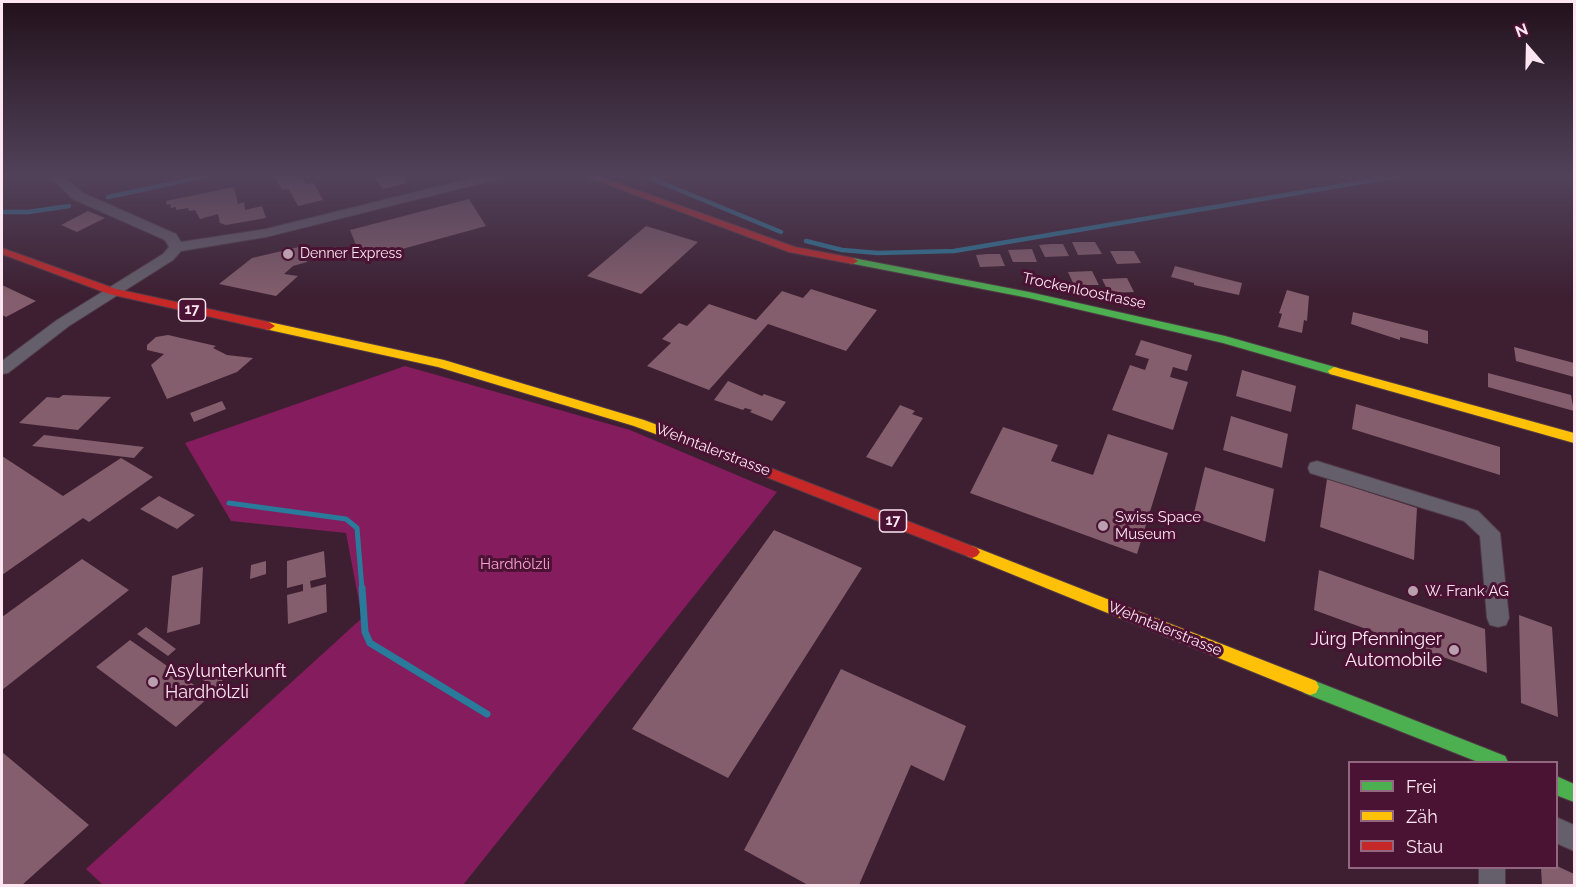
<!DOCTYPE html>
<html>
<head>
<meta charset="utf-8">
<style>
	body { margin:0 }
	#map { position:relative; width:1576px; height:887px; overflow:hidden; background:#3d1f31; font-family:Raleway,sans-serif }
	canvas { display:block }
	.frame { position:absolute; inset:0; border:3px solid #fde6f1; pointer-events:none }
	.legend { position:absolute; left:1348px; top:761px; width:210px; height:108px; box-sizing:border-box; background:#4a1233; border:2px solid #92677f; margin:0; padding:8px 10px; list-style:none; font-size:18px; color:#fde6f1 }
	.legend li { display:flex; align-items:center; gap:12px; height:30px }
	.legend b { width:30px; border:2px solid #92677f }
	.north { position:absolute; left:1498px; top:18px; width:60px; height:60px; -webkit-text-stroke:4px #4a1233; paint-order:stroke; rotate:340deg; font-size:16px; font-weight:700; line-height:24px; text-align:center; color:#fde6f1 }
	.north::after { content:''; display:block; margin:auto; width:21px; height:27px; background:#fde6f1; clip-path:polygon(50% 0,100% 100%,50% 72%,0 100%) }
</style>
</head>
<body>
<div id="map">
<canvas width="1576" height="887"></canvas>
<div class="frame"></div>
<ul class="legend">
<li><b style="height:8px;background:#4caf50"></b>Frei</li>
<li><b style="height:8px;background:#ffc107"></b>Zäh</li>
<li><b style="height:8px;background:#c62828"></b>Stau</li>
</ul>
<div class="north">N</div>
</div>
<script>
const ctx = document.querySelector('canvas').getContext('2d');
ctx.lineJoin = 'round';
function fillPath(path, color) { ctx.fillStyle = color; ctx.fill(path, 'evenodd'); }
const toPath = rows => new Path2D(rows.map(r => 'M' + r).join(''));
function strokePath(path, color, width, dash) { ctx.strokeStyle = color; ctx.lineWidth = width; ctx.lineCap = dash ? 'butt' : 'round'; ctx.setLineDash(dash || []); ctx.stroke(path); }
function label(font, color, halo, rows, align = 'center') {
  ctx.font = font + ' Raleway,sans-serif'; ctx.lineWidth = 6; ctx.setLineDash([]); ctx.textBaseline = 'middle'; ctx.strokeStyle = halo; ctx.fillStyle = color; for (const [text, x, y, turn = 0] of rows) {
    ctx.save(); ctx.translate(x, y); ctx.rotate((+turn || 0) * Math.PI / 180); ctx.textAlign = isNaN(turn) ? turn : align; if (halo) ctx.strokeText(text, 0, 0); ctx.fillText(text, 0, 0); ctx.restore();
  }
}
const forest = toPath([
	[405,366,630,430,777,492,463,885,103,885,86,869,362,618,346,533,231,521,185,443]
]);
const streamFar2 = toPath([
	[643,175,781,232],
	[108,197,211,175],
	[2,212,28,212,69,206],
	[806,241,842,250,878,253,954,251,1404,175]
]);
const streamFar1 = toPath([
	[229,503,346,519,357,528,362,589]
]);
const stream = toPath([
	[362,588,365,632,370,643,487,714]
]);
const building = toPath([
	[274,175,300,175,306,184,314,183,323,200,298,206,289,189,282,190],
	[373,175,403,175,406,183,383,189],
	[234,187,238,204,244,202,245,210,262,206,266,218,226,225,220,223,218,214,200,219,195,210,189,211,188,208,176,210,176,207,171,208,170,204,167,205,166,201],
	[469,199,486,226,362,260,350,230],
	[88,211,105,218,77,232,61,225],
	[646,226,698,242,641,294,587,276],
	[1072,242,1095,242,1102,254,1078,255],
	[1051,244,1063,244,1069,256,1045,257,1039,245],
	[303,246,307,262,293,266,284,274,298,276,276,296,219,284,252,258],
	[1032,249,1037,262,1013,262,1008,250],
	[1110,251,1134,251,1141,263,1117,264],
	[988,254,1000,254,1005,266,980,267,976,255],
	[1175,266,1242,283,1239,295,1194,285,1194,283,1171,277],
	[1092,271,1099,285,1074,285,1068,272],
	[1127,278,1134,292,1109,293,1102,279],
	[2,285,36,301,6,317,2,315],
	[811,289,877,310,846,351,768,324,709,390,647,366,671,343,662,339,679,323,687,326,709,304,756,320,782,291,803,298],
	[1287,290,1309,296,1307,321,1304,320,1302,333,1278,327,1282,314,1279,313],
	[1353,312,1428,331,1428,344,1400,337,1400,340,1351,324],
	[168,335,216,346,213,348,227,355,253,358,237,372,167,399,151,365,164,354,147,350,147,345,156,337],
	[1141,340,1192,355,1187,371,1173,367,1170,377,1188,382,1173,430,1112,410,1130,365,1145,370,1149,359,1135,355],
	[1514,347,1574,363,1574,377,1516,361],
	[1242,370,1296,386,1291,412,1236,396],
	[1488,373,1571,395,1574,411,1488,387],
	[728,381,762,396,764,394,786,402,772,421,750,412,752,410,745,408,743,410,714,400],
	[63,395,111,397,78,430,19,423,47,397,59,398],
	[222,401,226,409,194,422,190,413],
	[1356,404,1500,447,1500,475,1352,429],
	[900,405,915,411,912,414,923,418,892,467,866,457],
	[1231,416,1288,434,1282,468,1223,450],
	[1003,427,1058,445,1051,461,1093,475,1108,434,1168,453,1137,554,970,493],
	[44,435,144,447,134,458,32,446],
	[2,456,63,496,121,458,153,477,89,522,83,518,2,575],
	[1205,467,1274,489,1265,542,1193,517],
	[1327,479,1417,508,1414,560,1320,527],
	[159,496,195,515,177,529,140,509],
	[774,530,862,568,728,778,632,729],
	[324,551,326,577,310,581,311,588,326,584,327,612,288,624,287,595,303,591,303,584,287,588,287,561],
	[82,559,129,590,2,690,2,617],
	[266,561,266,574,250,579,251,565],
	[203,567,200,624,167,633,172,576],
	[1319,570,1485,629,1487,673,1314,610],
	[1519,615,1552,627,1558,717,1521,703],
	[146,627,176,649,168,656,137,634],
	[130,640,210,696,176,727,96,667],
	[201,666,223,681,215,688,193,673],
	[841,669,966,726,944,781,911,765,859,885,808,885,744,850],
	[2,752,89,825,22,885,2,885],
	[1557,866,1574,874,1574,885,1542,885,1541,868]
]);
const street = toPath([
	[48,175,61,175,83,193,176,234,181,242,266,229,484,175,504,175,502,178,266,237,181,251,173,260,69,326,8,373,2,374,2,361,57,320,163,254,169,247,165,240,73,199,48,175],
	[1317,461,1478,511,1500,533,1509,618,1506,625,1498,627,1490,625,1487,618,1480,536,1464,521,1310,473,1308,468,1310,463,1317,461],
	[1556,817,1574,825,1574,851,1556,843,1556,817],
	[1479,868,1505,868,1505,886,1479,886,1479,868]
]);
const fast = toPath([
	[853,258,1029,292,1225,336,1338,368,1340,371,1334,375,1223,343,1029,298,849,263,848,261,853,258],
	[1310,679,1505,756,1508,762,1478,762,1304,693,1301,687,1304,681,1310,679],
	[1556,776,1574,784,1574,802,1556,795,1556,776]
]);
const slow = toPath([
	[269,322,444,360,644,420,690,437,692,440,685,445,634,426,438,367,265,329,263,326,265,323,269,322],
	[1334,367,1574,433,1574,443,1330,374,1328,371,1334,367],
	[972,546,1316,681,1319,687,1316,693,1310,695,967,556,964,552,967,548,972,546]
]);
const jam = toPath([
	[582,175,595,175,795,247,853,258,858,261,853,264,789,252,582,175],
	[2,248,116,289,269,322,275,326,269,330,109,294,2,254,2,248],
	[685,435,977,548,980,552,977,556,972,558,967,556,680,443,678,440,680,437,685,435]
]);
const markers = [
	[288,254,6,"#baa0ae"],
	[1103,526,6,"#baa0ae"],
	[1413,591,6,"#baa0ae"],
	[1454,650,6,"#baa0ae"],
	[153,682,6,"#baa0ae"]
];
const farPoinames = [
	["Denner Express",300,254]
];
const shields = [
	[192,310,27],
	[893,521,27]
];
const shieldNames = [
	["17",192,310],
	["17",893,521]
];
const streetNames = [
	["Trockenloostrasse",1084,291,12],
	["Wehntalerstrasse",713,450,21],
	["Wehntalerstrasse",1165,629,22]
];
const poiNames = [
	["Swiss Space",1115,517],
	["Museum",1115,534],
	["W. Frank AG",1425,591]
];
const parkNames = [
	["Hardhölzli",515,564]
];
const nearPoinames = [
	["Jürg Pfenninger",1442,640],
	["Automobile",1442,661],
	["Asylunterkunft",165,672,"left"],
	["Hardhölzli",165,693,"left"]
];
fillPath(forest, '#841c5d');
strokePath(streamFar2, '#297a9b', 4.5);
strokePath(streamFar1, '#297a9b', 5);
strokePath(stream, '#297a9b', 7);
fillPath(building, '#845e6c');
strokePath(street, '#513a47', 2);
strokePath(fast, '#513a47', 2);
strokePath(slow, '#513a47', 2);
strokePath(jam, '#513a47', 2);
fillPath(street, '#645f6a');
fillPath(fast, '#4caf50');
fillPath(slow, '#ffc107');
fillPath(jam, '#c62828');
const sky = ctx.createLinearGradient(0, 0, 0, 299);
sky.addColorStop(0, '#22111b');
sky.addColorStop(0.59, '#51425a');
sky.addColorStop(1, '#51425a00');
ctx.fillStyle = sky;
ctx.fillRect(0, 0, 1576, 299);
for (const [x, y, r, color] of markers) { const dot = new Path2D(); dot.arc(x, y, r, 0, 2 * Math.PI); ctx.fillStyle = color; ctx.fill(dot); strokePath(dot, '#4a1233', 2); }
label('14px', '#fde6f1', '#4a1233', farPoinames, 'left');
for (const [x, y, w] of shields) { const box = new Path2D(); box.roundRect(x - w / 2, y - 11, w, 22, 4.5); ctx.fillStyle = '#4a1233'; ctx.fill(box); strokePath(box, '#fde6f1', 1.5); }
label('bold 14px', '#fde6f1', null, shieldNames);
label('15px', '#fde6f1', '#4a1233', streetNames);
label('15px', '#fde6f1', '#4a1233', poiNames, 'left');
label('15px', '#f9a2cf', '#4a1233', parkNames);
label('18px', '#fde6f1', '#4a1233', nearPoinames, 'right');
</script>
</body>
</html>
